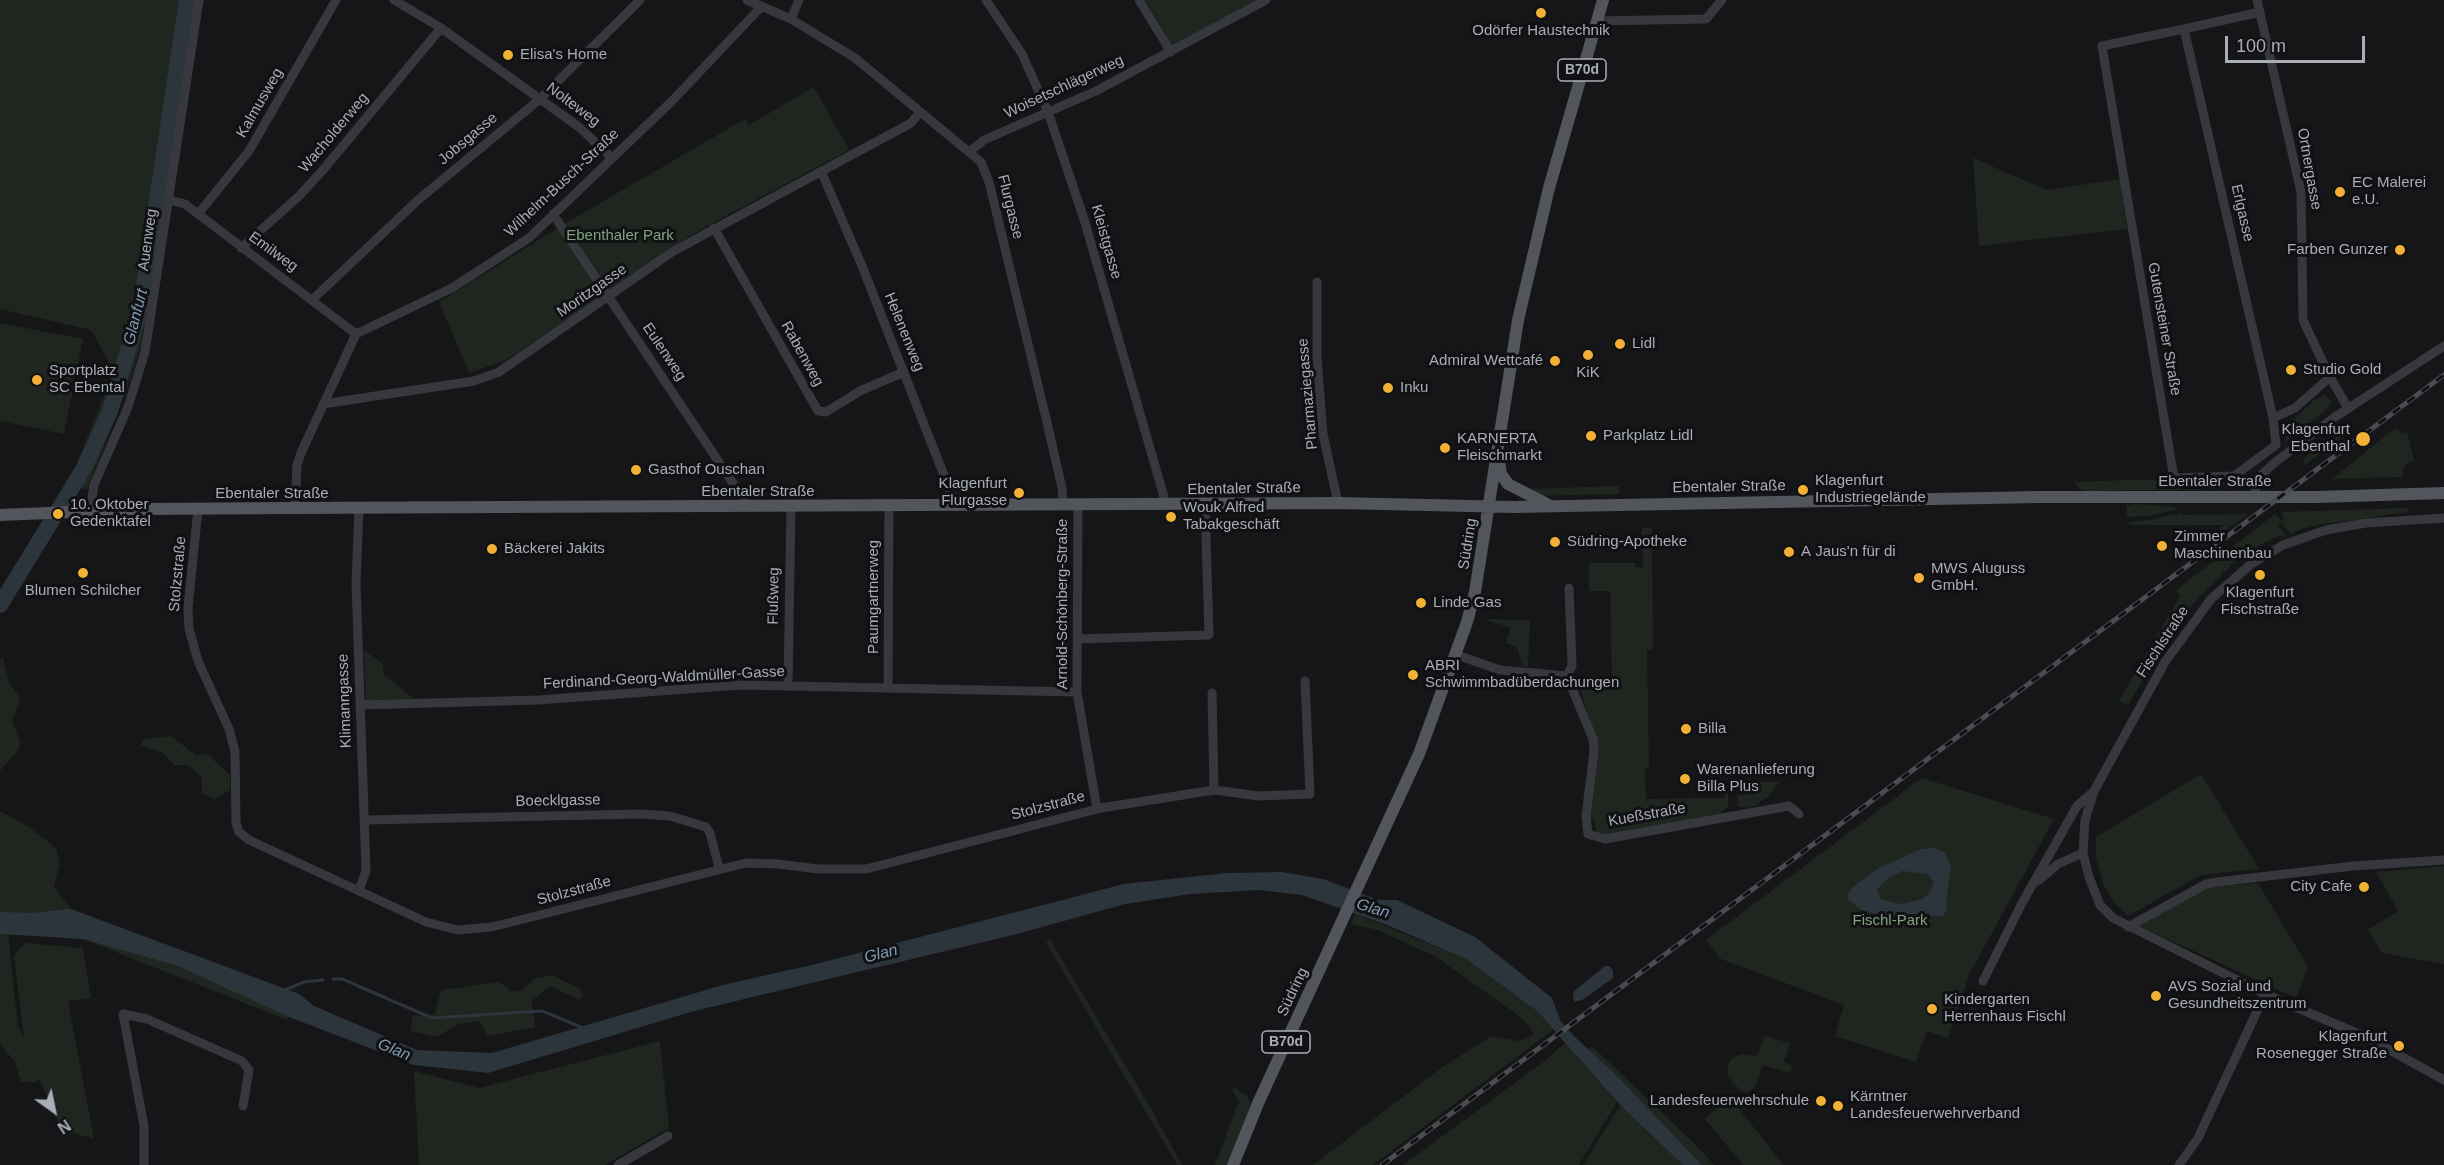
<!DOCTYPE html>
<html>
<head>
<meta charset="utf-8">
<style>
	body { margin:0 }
	#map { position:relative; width:2444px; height:1165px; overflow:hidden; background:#161618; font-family:Arial,sans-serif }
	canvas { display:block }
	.north { position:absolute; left:24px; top:1081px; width:60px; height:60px; -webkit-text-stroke:4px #111113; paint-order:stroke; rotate:147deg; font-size:16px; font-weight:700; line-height:24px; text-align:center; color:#a8adb8 }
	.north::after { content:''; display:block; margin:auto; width:21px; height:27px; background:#a8adb8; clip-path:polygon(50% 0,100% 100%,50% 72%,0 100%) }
	.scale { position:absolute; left:2225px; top:36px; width:140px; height:27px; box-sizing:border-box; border:3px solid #a8adb8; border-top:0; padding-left:8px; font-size:18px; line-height:21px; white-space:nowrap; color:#a8adb8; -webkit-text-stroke:4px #111113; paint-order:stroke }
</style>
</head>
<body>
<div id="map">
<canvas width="2444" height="1165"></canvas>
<div class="north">N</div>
<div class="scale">100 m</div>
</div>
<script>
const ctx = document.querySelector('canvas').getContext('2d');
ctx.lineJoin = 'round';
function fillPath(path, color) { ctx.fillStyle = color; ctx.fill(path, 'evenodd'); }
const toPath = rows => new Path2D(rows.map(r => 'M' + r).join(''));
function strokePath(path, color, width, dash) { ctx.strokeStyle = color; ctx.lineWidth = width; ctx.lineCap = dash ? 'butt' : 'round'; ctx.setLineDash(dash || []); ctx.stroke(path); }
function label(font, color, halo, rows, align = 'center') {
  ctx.font = font + ' Arial,sans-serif'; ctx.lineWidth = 6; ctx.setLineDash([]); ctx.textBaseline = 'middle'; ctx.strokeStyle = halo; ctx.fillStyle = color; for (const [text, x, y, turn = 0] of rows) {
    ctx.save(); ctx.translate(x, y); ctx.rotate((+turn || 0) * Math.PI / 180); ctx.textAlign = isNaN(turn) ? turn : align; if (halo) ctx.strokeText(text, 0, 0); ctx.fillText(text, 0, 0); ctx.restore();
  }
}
const green = toPath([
	[0,0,191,0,142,341,132,376,87,490,69,483,114,371,91,330,0,309],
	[1145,0,1260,0,1173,46],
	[814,87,849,150,709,225,668,249,609,291,564,224,745,119,749,125],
	[1973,158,2047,190,2120,179,2127,229,1979,246],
	[558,228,604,295,506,360,469,373,439,302],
	[0,323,83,339,64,434,0,421],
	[2325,395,2331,401,2328,408,2284,444,2292,421,2313,401],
	[2347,423,2352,429,2305,465,2303,459],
	[2396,427,2401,433,2407,432,2414,460,2404,466,2402,477,2332,479],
	[2125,480,2231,481,2235,481,2212,489,2086,491,2079,489,2074,482],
	[1619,486,1619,494,1535,496,1526,489],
	[2134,504,2177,507,2177,509,2148,516,2127,517,2126,506],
	[2408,508,2408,512,2317,525,2295,531,2291,535,2281,522,2278,525,2286,537,2279,536,2261,544,2230,565,2227,571,2221,571,2222,575,2198,598,2179,621,2128,705,2119,701,2180,596,2176,590,2275,514,2281,521,2284,518,2281,512],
	[2181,513,2182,515,2249,514,2210,541,2209,538,2224,525,2130,525,2128,522,2150,520],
	[1652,527,1653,650,1647,650,1649,768,1645,769,1646,799,1724,798,1725,790,1728,791,1728,806,1719,814,1605,836,1596,831,1595,822,1590,816,1598,752,1577,676,1612,683,1610,591,1589,591,1589,563,1635,563,1635,567,1643,567,1642,528],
	[1484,619,1530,620,1528,667,1522,666,1517,647,1506,643,1511,628],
	[364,650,383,664,384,675,417,701,366,703],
	[3,658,9,682,20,698,12,722,20,741,19,749,0,771,0,659],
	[171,736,197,756,206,753,230,775,230,790,214,799,202,793,202,778,189,765,174,765,163,753,141,745,143,739],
	[2201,774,2259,869,2201,875,2128,916,2115,903,2104,887,2096,858,2096,837],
	[1922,778,2054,819,1969,975,1948,1038,1927,1031,1916,1062,1835,1036,1844,1005,1721,959,1706,940],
	[1749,782,1779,782,1768,797,1752,807,1745,808,1738,806,1737,795,1749,795],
	[0,811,29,827,56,848,60,864,54,887,71,909,299,994,287,1020,83,939,8,933,18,1027,24,1038,14,956,25,943,83,948,91,998,68,1001,94,1139,61,1129,39,1078,37,1082,21,1082,15,1062,0,1044],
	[2444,866,2444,964,2382,953,2368,930,2398,911,2376,872],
	[2258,883,2308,967,2296,998,2139,926,2207,887],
	[1355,914,1466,959,1537,1011,1553,1030,1373,1165,1313,1165,1444,1066,1492,1036,1518,1041,1534,1035,1529,1025,1512,1011,1436,957,1378,930,1351,924],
	[1050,939,1153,1112,1182,1165,1177,1165,1046,943],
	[552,975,578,988,583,994,579,1000,550,986,532,1001,535,1027,488,1036,479,1021,459,1024,436,1037,411,1031,412,1016,435,1014,441,990,499,982,512,992,523,990,534,979],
	[1765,1036,1790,1043,1784,1062,1793,1066,1790,1073,1763,1065,1755,1087,1748,1092,1742,1092,1728,1077,1728,1064,1732,1058,1741,1054,1757,1056],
	[660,1041,669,1128,605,1165,419,1165,414,1071,479,1088],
	[1565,1043,1617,1102,1579,1165,1403,1165,1542,1063],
	[1592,1046,1694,1143,1714,1165,1702,1165,1588,1050],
	[1233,1086,1247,1096,1251,1105,1226,1165,1215,1165,1239,1101,1233,1091],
	[1724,1101,1735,1104,1784,1165,1743,1165,1705,1119],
	[1620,1105,1672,1154,1683,1165,1583,1165]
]);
const water = toPath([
	[1934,848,1944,852,1951,865,1946,902,1947,910,1943,916,1886,917,1862,910,1848,900,1847,895,1853,887,1879,868,1921,849],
	[1902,871,1927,874,1934,882,1930,892,1923,899,1900,904,1880,899,1877,889,1887,879],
	[1282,872,1323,879,1378,900,1397,900,1475,937,1552,998,1561,1022,1576,1038,1618,1077,1702,1165,1683,1165,1620,1105,1537,1011,1466,959,1387,925,1302,895,1259,890,1190,894,1125,904,1017,934,694,1011,488,1073,414,1065,289,1017,178,966,83,939,0,934,0,912,31,913,71,909,299,994,314,1006,417,1050,492,1053,723,985,816,964,1124,884,1227,873],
	[1605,966,1609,966,1613,970,1613,978,1582,1000,1574,1002,1573,992]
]);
const stream = toPath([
	[333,979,342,979,432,1018,542,1011,581,1027],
	[285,990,304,982,323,980]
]);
const river = toPath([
	[0,605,84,468,110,411,141,306,187,0]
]);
const minor = toPath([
	[394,0,441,28,579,127,612,158],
	[747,0,791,19,855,58,981,162,989,182,1045,414,1062,488,1063,504],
	[986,0,1022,54,1048,112,1084,219,1166,504],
	[1139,0,1171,52],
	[2257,0,2301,192,2303,320,2330,377,2348,408],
	[791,19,799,0],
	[1596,21,1706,19,1722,0],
	[2184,29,2260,12],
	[970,151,984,140,1096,91,1266,0],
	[821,171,862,266,956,506],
	[169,200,185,204,356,334],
	[198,214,249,151,336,0],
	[553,214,749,507],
	[714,228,818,411,826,412,860,391,904,372],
	[241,248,299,196,323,170,441,28],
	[1317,282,1317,358,1323,434,1338,503],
	[312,300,418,200,540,99,640,0],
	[323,404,474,381,499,372,672,252,911,123,920,112],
	[2273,418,2276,445,2234,476,2174,478,2102,46,2184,29,2273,418,2295,408,2330,377],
	[2253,497,2260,476,2273,464,2332,419,2444,346],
	[1078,505,1077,692,1097,809],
	[295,508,297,465,301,453,356,334,452,288,529,238,672,101,762,6],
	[359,508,356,584,366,871,359,890],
	[198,509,188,608,189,629,198,661,229,729,235,752,236,823,239,832,249,840,426,922,457,930,492,927,746,863,778,864,818,869,866,869,1101,808,1214,790,1259,796,1310,794,1305,681],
	[90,511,94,485,128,407,145,352,199,0],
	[2444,518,2366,523,2326,530,2283,545,2250,565,2211,599,2165,662,2094,791,2085,820,2083,853,2089,877,2100,905,2113,918,2265,994,2368,1038,2444,1080],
	[1077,639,1209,635,1205,505],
	[1457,655,1500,670,1567,676,1593,739,1594,751,1586,816,1588,834,1605,839,1789,806,1799,814],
	[1567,676,1572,666,1569,588],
	[788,686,791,507],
	[888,687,889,506],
	[1212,693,1214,790],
	[360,705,538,700,741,685,1077,692],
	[366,820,641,814,670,816,706,827,710,833,719,868],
	[2038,881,2058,864,2083,853],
	[2128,927,2206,884,2217,882,2353,866,2444,860],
	[1983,981,2022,903,2077,806,2092,793],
	[144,1165,144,1126,123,1014,147,1019,242,1061,249,1070,243,1106],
	[618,1165,668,1136],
	[2179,1165,2198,1138,2265,994]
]);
const major = toPath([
	[1499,461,1501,474,1508,484,1547,504],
	[0,515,143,509,295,508,1338,503,1514,507,2039,497,2317,497,2444,493],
	[1233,1165,1259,1101,1419,754,1467,622,1475,592,1518,320,1549,188,1603,0]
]);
const rail = toPath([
	[1382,1165,2444,375]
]);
const markers = [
	[1541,13,6,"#f2b134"],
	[508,55,6,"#f2b134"],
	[2340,192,6,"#f2b134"],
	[2400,250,6,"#f2b134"],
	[1620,344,6,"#f2b134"],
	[1588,355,6,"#f2b134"],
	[1555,361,6,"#f2b134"],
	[2291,370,6,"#f2b134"],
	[37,380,6,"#f2b134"],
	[1388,388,6,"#f2b134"],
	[1591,436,6,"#f2b134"],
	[2363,439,8,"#f2b134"],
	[1445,448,6,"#f2b134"],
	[636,470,6,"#f2b134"],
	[1803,490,6,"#f2b134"],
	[1019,493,6,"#f2b134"],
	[58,514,6,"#f2b134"],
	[1171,517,6,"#f2b134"],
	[1555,542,6,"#f2b134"],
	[2162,546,6,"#f2b134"],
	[492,549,6,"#f2b134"],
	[1789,552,6,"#f2b134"],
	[83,573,6,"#f2b134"],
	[2260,575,6,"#f2b134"],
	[1919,578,6,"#f2b134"],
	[1421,603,6,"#f2b134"],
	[1413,675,6,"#f2b134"],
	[1686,729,6,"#f2b134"],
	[1685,779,6,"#f2b134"],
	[2364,887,6,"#f2b134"],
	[2156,996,6,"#f2b134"],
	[1932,1009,6,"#f2b134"],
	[2399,1046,6,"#f2b134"],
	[1821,1101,6,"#f2b134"],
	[1838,1106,6,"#f2b134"]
];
const shields = [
	[1582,70,48],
	[1286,1042,48]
];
const shieldNames = [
	["B70d",1582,70],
	["B70d",1286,1042]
];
const poiNames = [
	["Odörfer Haustechnik",1541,31,"center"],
	["Elisa's Home",520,55],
	["EC Malerei",2352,183],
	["e.U.",2352,200],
	["Farben Gunzer",2388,250,"right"],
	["Lidl",1632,344],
	["Admiral Wettcafé",1543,361,"right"],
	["Studio Gold",2303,370],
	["Sportplatz",49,371],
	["SC Ebental",49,388],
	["KiK",1588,373,"center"],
	["Inku",1400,388],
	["Klagenfurt",2350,430,"right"],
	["Ebenthal",2350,447,"right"],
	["Parkplatz Lidl",1603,436],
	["KARNERTA",1457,439],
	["Fleischmarkt",1457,456],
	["Gasthof Ouschan",648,470],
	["Klagenfurt",1815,481],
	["Industriegelände",1815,498],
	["Klagenfurt",1007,484,"right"],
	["Flurgasse",1007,501,"right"],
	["10. Oktober",70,505],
	["Gedenktafel",70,522],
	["Wouk Alfred",1183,508],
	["Tabakgeschäft",1183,525],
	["Zimmer",2174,537],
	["Maschinenbau",2174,554],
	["Südring-Apotheke",1567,542],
	["Bäckerei Jakits",504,549],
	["A Jaus'n für di",1801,552],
	["MWS Aluguss",1931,569],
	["GmbH.",1931,586],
	["Blumen Schilcher",83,591,"center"],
	["Klagenfurt",2260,593,"center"],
	["Fischstraße",2260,610,"center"],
	["Linde Gas",1433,603],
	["ABRI",1425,666],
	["Schwimmbadüberdachungen",1425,683],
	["Billa",1698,729],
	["Warenanlieferung",1697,770],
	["Billa Plus",1697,787],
	["City Cafe",2352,887,"right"],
	["AVS Sozial und",2168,987],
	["Gesundheitszentrum",2168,1004],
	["Kindergarten",1944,1000],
	["Herrenhaus Fischl",1944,1017],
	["Klagenfurt",2387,1037,"right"],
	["Rosenegger Straße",2387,1054,"right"],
	["Kärntner",1850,1097],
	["Landesfeuerwehrverband",1850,1114],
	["Landesfeuerwehrschule",1809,1101,"right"]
];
const streetNames = [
	["Woisetschlägerweg",1064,87,-25],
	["Kalmusweg",260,103,-60],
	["Nolteweg",573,105,37],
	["Wacholderweg",334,133,-50],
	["Jobsgasse",468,139,-40],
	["Ortnergasse",2309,169,80],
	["Wilhelm-Busch-Straße",562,183,-43],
	["Flurgasse",1010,207,76],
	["Erlgasse",2242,213,77],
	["Auenweg",148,240,-82],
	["Kleistgasse",1106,242,74],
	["Emilweg",273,252,36],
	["Moritzgasse",592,291,-35],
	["Gutensteiner Straße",2164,329,80],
	["Helenenweg",904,332,68],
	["Eulenweg",664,352,56],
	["Rabenweg",802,354,61],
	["Pharmaziegasse",1308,394,-95],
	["Ebentaler Straße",2215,482],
	["Ebentaler Straße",1729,487,-1],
	["Ebentaler Straße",1244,489,-1],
	["Ebentaler Straße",758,492],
	["Ebentaler Straße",272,494],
	["Südring",1468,544,-81],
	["Stolzstraße",178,574,-85],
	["Flußweg",774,596,-89],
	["Paumgartnerweg",874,597,-90],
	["Arnold-Schönberg-Straße",1063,604,-90],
	["Fischlstraße",2163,642,-57],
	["Ferdinand-Georg-Waldmüller-Gasse",664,678,-3],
	["Klimanngasse",345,701,-92],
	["Boecklgasse",558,801,-1],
	["Stolzstraße",1048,806,-15],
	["Kueßstraße",1647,815,-10],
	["Stolzstraße",574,891,-15],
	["Südring",1293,992,-65]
];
const parkNames = [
	["Ebenthaler Park",620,236],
	["Fischl-Park",1890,921]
];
const waterNames = [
	["Glanfurt",136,317,-76],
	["Glan",1373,909,17],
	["Glan",881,954,-14],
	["Glan",394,1050,22]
];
fillPath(green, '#1e261f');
fillPath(water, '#2c353c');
strokePath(stream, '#2c353c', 3);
strokePath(river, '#2c353c', 16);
strokePath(minor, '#37383d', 9);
strokePath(major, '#53555c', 12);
strokePath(rail, '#4a4c52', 5);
strokePath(rail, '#111113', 3, [9]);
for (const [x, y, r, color] of markers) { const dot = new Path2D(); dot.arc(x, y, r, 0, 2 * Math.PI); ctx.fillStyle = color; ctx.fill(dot); strokePath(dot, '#111113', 2); }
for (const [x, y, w] of shields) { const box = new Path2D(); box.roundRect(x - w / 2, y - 11, w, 22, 4.5); ctx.fillStyle = '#111113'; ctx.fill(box); strokePath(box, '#a8adb8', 1.5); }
label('bold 14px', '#a8adb8', null, shieldNames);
label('15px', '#a8adb8', '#111113', poiNames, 'left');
label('15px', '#a8adb8', '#111113', streetNames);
label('15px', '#7fa381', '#111113', parkNames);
label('italic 16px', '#7f9bb3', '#111113', waterNames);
</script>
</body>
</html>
